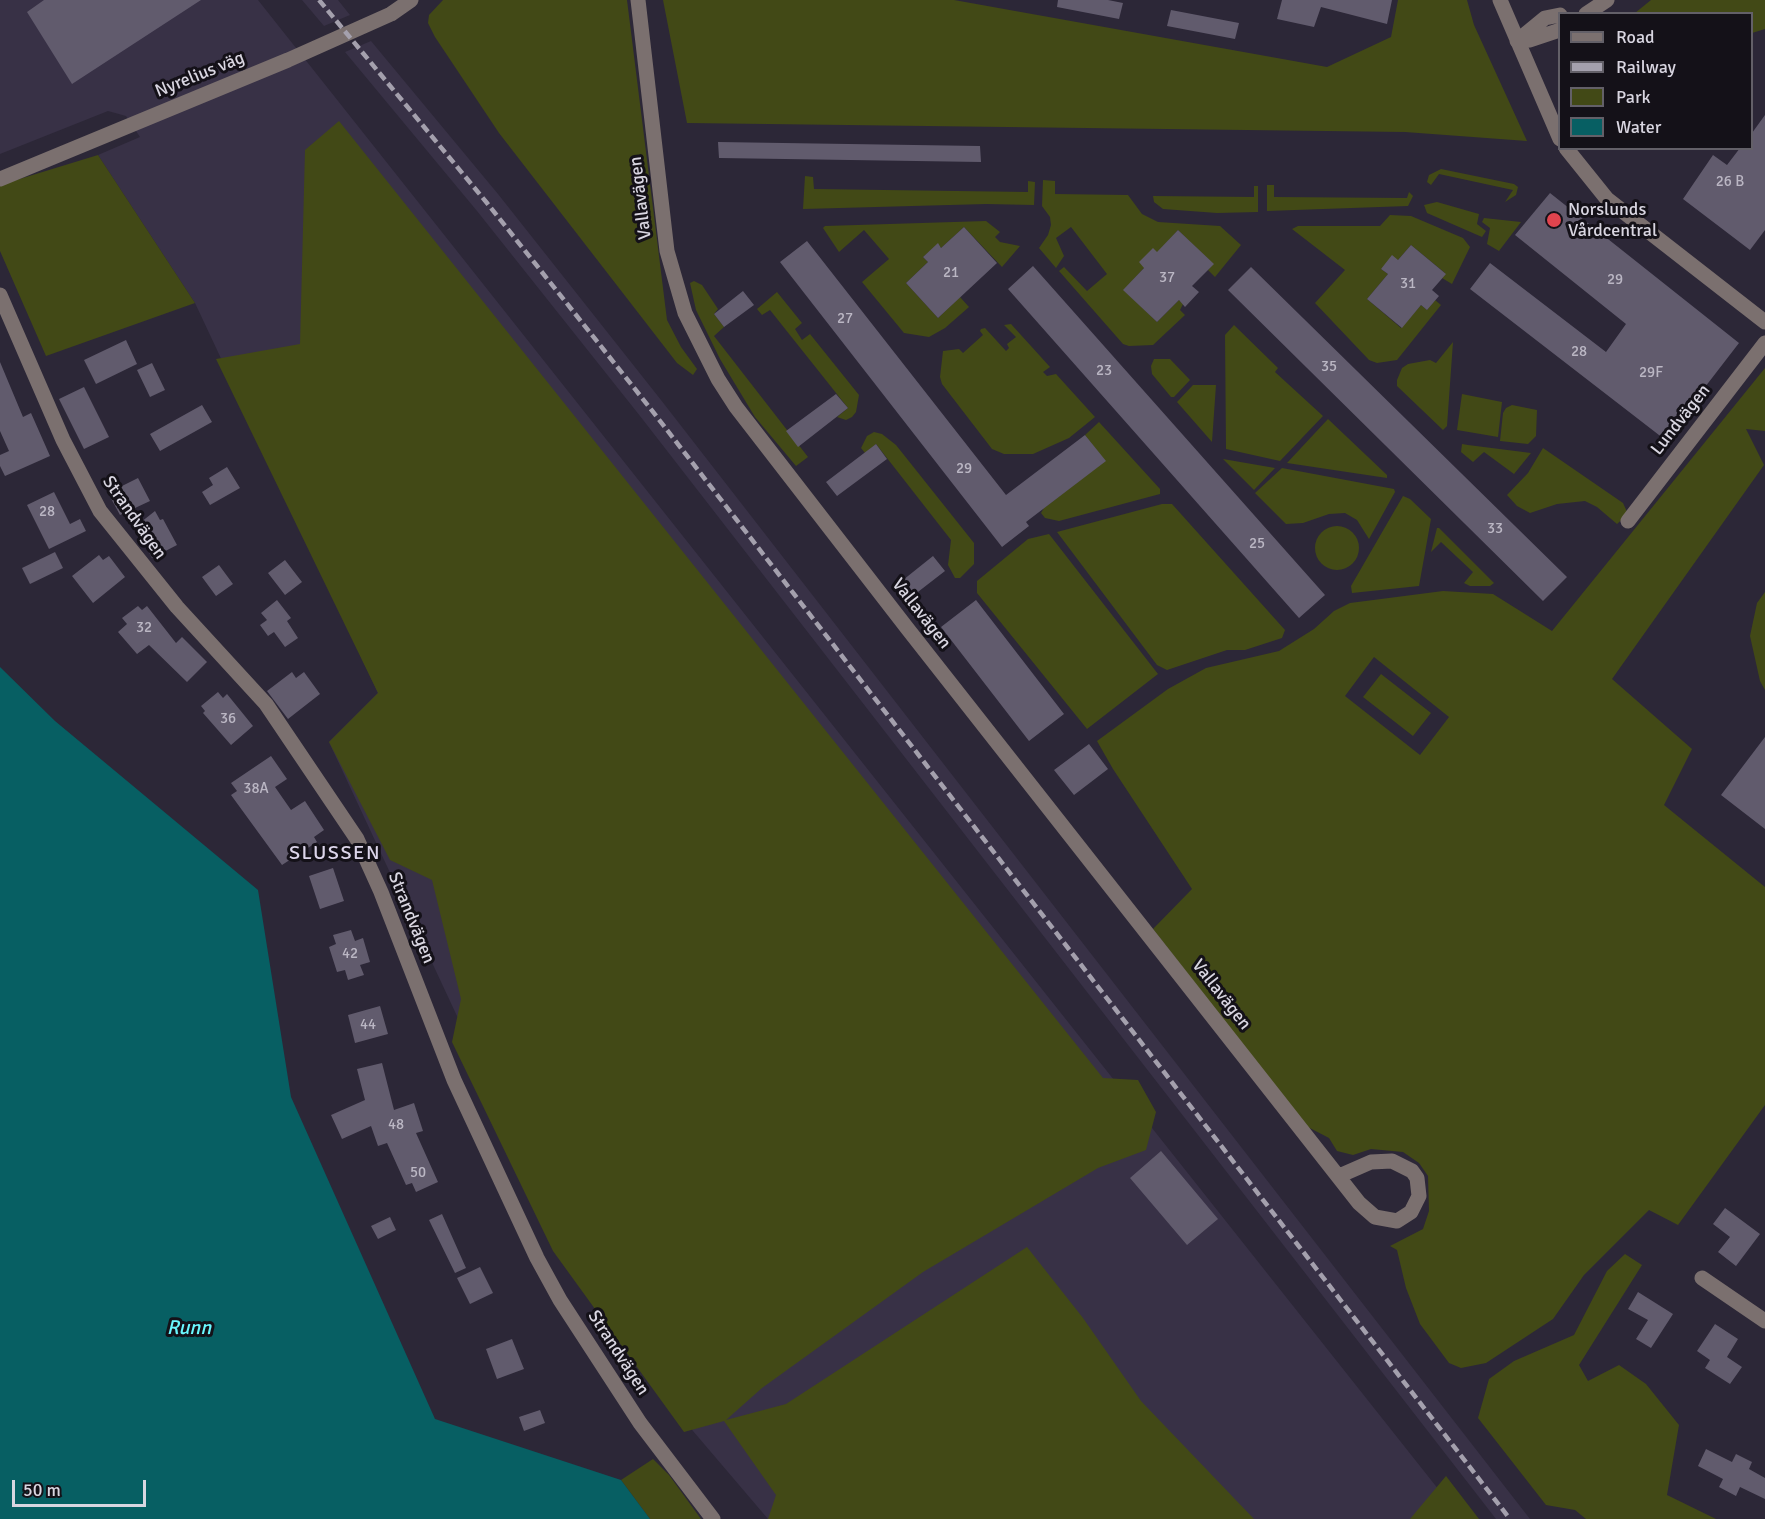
<!DOCTYPE html>
<html>
<head>
<meta charset="utf-8">
<style>
	body { margin:0 }
	#map { position:relative; width:1765px; height:1519px; overflow:hidden; background:#2c2737; font-family:Signika,sans-serif }
	canvas { display:block }
	.legend { position:absolute; left:1558px; top:12px; width:195px; height:138px; box-sizing:border-box; background:#141118; border:2px solid #636068; margin:0; padding:8px 10px; list-style:none; font-size:18px; color:#d9d6e1 }
	.legend li { display:flex; align-items:center; gap:12px; height:30px }
	.legend b { width:30px; border:2px solid #636068 }
	.scale { position:absolute; left:12px; top:1480px; width:134px; height:27px; box-sizing:border-box; border:3px solid #d9d6e1; border-top:0; padding-left:8px; font-size:18px; line-height:21px; white-space:nowrap; color:#d9d6e1; -webkit-text-stroke:4px #141118; paint-order:stroke }
</style>
</head>
<body>
<div id="map">
<canvas width="1765" height="1519"></canvas>
<ul class="legend">
<li><b style="height:8px;background:#7b706f"></b>Road</li>
<li><b style="height:8px;background:#a4a0ad"></b>Railway</li>
<li><b style="height:16px;background:#424916"></b>Park</li>
<li><b style="height:16px;background:#075f63"></b>Water</li>
</ul>
<div class="scale">50 m</div>
</div>
<script>
const ctx = document.querySelector('canvas').getContext('2d');
ctx.lineJoin = 'round';
function fillPath(path, color) { ctx.fillStyle = color; ctx.fill(path, 'evenodd'); }
const toPath = rows => new Path2D(rows.map(r => 'M' + r).join(''));
function strokePath(path, color, width, dash) { ctx.strokeStyle = color; ctx.lineWidth = width; ctx.lineCap = dash ? 'butt' : 'round'; ctx.setLineDash(dash || []); ctx.stroke(path); }
function label(font, color, halo, rows, align = 'center') {
  ctx.font = font + ' Signika,sans-serif'; ctx.lineWidth = 6; ctx.setLineDash([]); ctx.textBaseline = 'middle'; ctx.strokeStyle = halo; ctx.fillStyle = color; for (const [text, x, y, turn = 0] of rows) {
    ctx.save(); ctx.translate(x, y); ctx.rotate((+turn || 0) * Math.PI / 180); ctx.textAlign = isNaN(turn) ? turn : align; if (halo) ctx.strokeText(text, 0, 0); ctx.fillText(text, 0, 0); ctx.restore();
  }
}
const built = toPath([
	[0,0,258,0,1458,1514,1451,1519,768,1519,693,1431,563,1243,329,742,378,693,195,303,98,155,140,137,126,116,108,111,0,154],
	[302,0,338,0,350,15,324,26],
	[371,41,498,194,661,400,1530,1519,1496,1519,640,416,477,211,345,52]
]);
const green = toPath([
	[443,0,627,0,667,320,681,347,697,369,693,375,677,363,499,133,435,37,428,23,429,15],
	[663,0,954,0,1327,67,1391,37,1398,0,1467,0,1474,25,1527,141,1405,132,687,123],
	[1651,0,1765,0,1765,29,1752,33,1752,14,1635,13],
	[339,121,1103,1078,1138,1080,1156,1112,1146,1150,1098,1168,923,1272,762,1388,726,1420,786,1404,1027,1247,1083,1318,1141,1401,1254,1519,768,1519,776,1495,724,1421,684,1432,553,1251,452,1042,461,999,432,880,390,860,329,742,378,693,216,359,300,344,305,150],
	[98,155,195,303,46,356,0,251,0,185],
	[1441,169,1514,184,1518,187,1516,195,1505,202,1513,190,1439,174,1431,185,1427,182,1429,175],
	[805,176,813,177,814,189,1028,192,1028,181,1035,182,1034,205,986,204,803,209],
	[1043,180,1055,181,1055,194,1128,195,1142,214,1158,222,1220,226,1241,245,1215,277,1208,270,1213,264,1178,230,1124,290,1157,322,1179,300,1183,304,1180,310,1185,315,1153,345,1129,346,1123,344,1059,271,1064,267,1087,291,1107,274,1071,227,1056,238,1064,256,1056,268,1039,248,1048,235,1051,225,1050,217,1042,206],
	[1267,185,1274,185,1274,197,1407,198,1409,192,1413,196,1408,206,1267,211],
	[1254,186,1258,186,1258,212,1217,213,1163,209,1154,202,1153,196,1254,197],
	[1437,202,1479,214,1477,224,1486,231,1482,237,1427,213,1424,205],
	[1390,215,1411,216,1463,238,1470,247,1452,284,1442,278,1445,273,1411,245,1398,260,1381,269,1388,274,1367,299,1401,328,1421,305,1427,310,1435,300,1441,305,1397,360,1377,363,1369,360,1315,303,1345,270,1292,229,1298,226,1380,226],
	[1484,218,1521,222,1499,251,1487,244,1490,228,1482,222],
	[986,221,1000,232,995,237,1000,242,1020,246,1002,267,964,227,941,248,938,244,923,257,928,262,906,283,938,318,960,297,969,307,945,328,929,337,904,333,862,282,889,259,864,230,839,252,823,228,825,226],
	[694,281,702,285,718,309,714,314,724,327,714,336,808,457,796,466,755,417,720,359,696,310,690,283],
	[777,292,802,323,795,329,802,340,810,334,859,395,856,412,852,417,846,420,837,417,848,408,770,310,762,315,757,309],
	[1011,324,1050,367,1043,372,1047,376,1056,374,1095,417,1069,438,1033,454,1004,454,992,449,942,384,940,377,943,351,959,349,963,353,983,335,980,331,981,329,985,328,1006,351,1009,348,1007,344,1016,337,1004,325],
	[1234,325,1278,368,1275,372,1323,416,1280,461,1226,449,1225,335],
	[1453,342,1447,426,1443,430,1397,386,1397,380,1402,368,1408,364,1430,360,1436,363],
	[1154,359,1170,359,1190,380,1174,397,1171,397,1152,374,1151,366],
	[1765,368,1765,431,1746,429,1764,465,1612,679,1692,749,1664,805,1765,887,1765,1105,1678,1225,1649,1210,1584,1275,1553,1319,1486,1363,1461,1368,1449,1363,1420,1324,1406,1288,1397,1250,1390,1246,1423,1229,1429,1211,1428,1176,1419,1163,1403,1152,1371,1149,1353,1155,1337,1151,1329,1138,1304,1125,1153,929,1192,889,1113,769,1097,741,1168,689,1206,668,1279,651,1314,629,1334,611,1350,603,1443,591,1493,594,1552,631],
	[1374,657,1449,717,1420,755,1345,696],
	[1193,385,1216,385,1212,442,1177,402],
	[1462,394,1502,402,1498,437,1457,430],
	[1512,405,1537,410,1536,436,1528,444,1500,441,1503,413,1506,408],
	[1328,419,1387,475,1387,478,1287,463],
	[1099,422,1160,489,1160,494,1059,521,1045,518,1041,513,1044,508,1105,461,1085,435],
	[874,432,882,434,896,445,974,543,974,564,960,578,955,578,948,565,951,540,876,444,865,453,861,448,867,436],
	[1462,444,1468,445,1531,453,1514,474,1484,452,1473,462,1461,452],
	[1543,448,1623,503,1628,514,1617,524,1597,507,1585,501,1557,504,1530,513,1517,506,1507,495,1528,473],
	[1223,459,1275,468,1254,490],
	[1282,468,1394,489,1395,492,1369,539,1357,520,1345,513,1329,514,1303,523,1286,524,1255,493],
	[1403,496,1410,499,1431,519,1419,586,1352,593,1351,586],
	[1162,504,1172,504,1285,630,1282,638,1245,650,1227,650,1167,670,1157,665,1057,532],
	'1315 548a22 22 0 1 1 44 0a22 22 0 1 1-44 0Z',
	[1437,528,1439,528,1494,583,1490,586,1470,586,1464,583,1473,572,1441,542,1431,552],
	[1049,534,1158,674,1087,729,977,593,977,581,1028,539],
	[1765,592,1765,690,1760,681,1750,636,1757,603],
	[1381,674,1431,713,1413,736,1363,697],
	[1625,1254,1642,1265,1579,1365,1588,1381,1619,1365,1646,1384,1679,1425,1667,1495,1716,1519,1586,1519,1575,1510,1546,1505,1478,1418,1489,1379,1514,1361,1574,1335,1607,1271],
	[653,1459,669,1475,701,1519,650,1519,621,1480],
	[1446,1476,1479,1519,1410,1519]
]);
const water = toPath([
	[0,667,55,721,258,890,291,1097,435,1419,621,1480,650,1519,0,1519]
]);
const building = toPath([
	[44,0,201,0,72,84,27,12],
	[1058,0,1108,0,1123,3,1119,19,1057,7],
	[1282,0,1392,0,1387,24,1321,7,1314,27,1277,19],
	[1171,10,1239,23,1235,39,1167,26],
	[1765,115,1765,230,1750,250,1683,199,1713,155,1727,165,1740,148,1752,148,1752,133],
	[718,142,980,146,981,162,719,158],
	[1550,193,1739,343,1685,413,1688,416,1668,442,1470,289,1490,263,1606,352,1626,324,1515,235],
	[964,227,997,263,938,318,906,283,928,262,923,257,938,243,941,248],
	[1178,230,1214,264,1192,286,1199,292,1185,307,1179,300,1157,322,1123,290,1144,268,1139,262,1153,248,1157,252],
	[807,241,1006,495,1085,435,1106,461,1026,522,1029,526,1002,547,780,262],
	[1411,245,1446,274,1432,290,1439,296,1427,310,1421,305,1402,328,1367,299,1388,274,1381,269,1392,255,1398,260],
	[1033,266,1325,595,1299,618,1008,289],
	[1251,267,1567,577,1543,601,1228,290],
	[743,291,754,305,724,327,714,314],
	[126,340,137,364,96,384,84,360],
	[0,362,23,417,31,413,50,456,5,476,0,466,0,455,9,451,0,431],
	[152,363,165,390,150,397,137,370],
	[84,387,109,437,84,449,59,399],
	[836,394,848,408,798,447,786,431],
	[202,405,212,422,160,451,150,434],
	[876,444,887,459,837,496,826,482],
	[227,467,240,488,210,505,202,492,213,485,209,478],
	[138,478,150,501,120,515,108,493],
	[54,492,70,524,80,519,86,531,49,549,27,505],
	[155,511,160,520,163,519,177,545,152,558,136,526],
	[55,552,63,568,30,584,22,568],
	[99,555,103,560,109,556,125,577,93,603,72,576],
	[933,556,945,571,914,595,903,580],
	[285,560,302,582,285,595,268,573],
	[219,565,233,584,216,596,202,577],
	[277,600,291,618,287,621,298,638,285,647,274,632,268,636,260,625,267,620,261,613],
	[976,600,1064,714,1029,741,941,627],
	[138,606,142,610,147,606,176,643,182,637,207,662,187,682,149,645,137,654,118,632,127,624,122,618],
	[292,672,296,678,304,672,320,694,288,719,267,691],
	[218,692,223,698,227,694,253,726,231,745,203,713,205,711,201,706],
	[1765,737,1765,829,1721,795],
	[1089,744,1108,769,1074,795,1054,770],
	[271,756,287,779,275,787,291,810,305,801,324,830,314,837,317,842,282,865,231,795,237,791,231,783],
	[333,868,344,901,320,909,309,876],
	[351,930,355,941,363,938,370,962,360,965,364,975,348,980,345,970,337,972,329,947,336,944,333,935],
	[380,1006,388,1034,355,1043,348,1015],
	[382,1063,394,1110,414,1103,423,1131,416,1133,438,1182,416,1192,412,1183,406,1185,387,1143,378,1146,371,1126,342,1139,331,1115,365,1100,357,1069],
	[1161,1151,1218,1219,1187,1245,1130,1178],
	[1725,1208,1760,1234,1736,1266,1718,1252,1730,1237,1713,1224],
	[442,1214,466,1268,455,1273,429,1220],
	[390,1217,396,1230,378,1239,371,1226],
	[480,1267,493,1293,470,1304,457,1278],
	[1638,1292,1673,1314,1651,1348,1636,1339,1648,1320,1628,1309],
	[1715,1324,1738,1339,1727,1357,1742,1367,1730,1384,1705,1368,1710,1360,1697,1351],
	[512,1339,524,1369,497,1379,486,1349],
	[540,1410,545,1423,524,1431,519,1417],
	[1706,1449,1732,1462,1736,1454,1752,1462,1749,1469,1765,1478,1765,1499,1740,1487,1736,1496,1719,1487,1723,1479,1698,1466]
]);
const minor = toPath([
	[638,0,667,251,685,313,718,379,736,407,907,628,1359,1203,1375,1217,1397,1221,1411,1212,1419,1196,1417,1178,1412,1171,1392,1161,1371,1162,1339,1176],
	[1500,0,1560,139],
	[1586,14,1607,0],
	[1517,41,1545,18,1560,15],
	[1517,41,1530,40,1560,30],
	[1566,148,1607,199,1765,322],
	[0,179,288,60,391,14,411,0],
	[0,295,63,440,100,511,177,607,266,704,357,839,381,892,454,1080,537,1258,560,1300,640,1423,713,1519],
	[1628,521,1765,343],
	[1702,1278,1765,1321]
]);
const rail = toPath([
	[319,0,487,203,650,408,1510,1519]
]);
const markers = [
	[1554,220,8,"#e0444e"]
];
const numberNames = [
	["26 B",1730,182],
	["21",951,273],
	["37",1167,278],
	["29",1615,280],
	["31",1408,284],
	["27",845,319],
	["28",1579,352],
	["35",1329,367],
	["23",1104,371],
	["29F",1651,373],
	["29",964,469],
	["28",47,512],
	["33",1495,529],
	["25",1257,544],
	["32",144,628],
	["36",228,719],
	["38A",256,789],
	["42",350,954],
	["44",368,1025],
	["48",396,1125],
	["50",418,1173]
];
const streetNames = [
	["Nyrelius väg",200,75,-22],
	["Vallavägen",641,198,-97],
	["Lundvägen",1681,420,-52],
	["Strandvägen",134,518,55],
	["Vallavägen",921,614,52],
	["Strandvägen",411,918,68],
	["Vallavägen",1221,995,52],
	["Strandvägen",618,1353,57]
];
const poiNames = [
	["Norslunds",1568,210],
	["Vårdcentral",1568,231]
];
const neighbourhoodNames = [
	["SLUSSEN",335,854]
];
const waterNames = [
	["Runn",189,1329]
];
fillPath(built, '#383146');
fillPath(green, '#424916');
fillPath(water, '#075f63');
fillPath(building, '#615b6d');
strokePath(minor, '#7b706f', 15);
strokePath(rail, '#a4a0ad', 4.5, [9, 4.5]);
for (const [x, y, r, color] of markers) { const dot = new Path2D(); dot.arc(x, y, r, 0, 2 * Math.PI); ctx.fillStyle = color; ctx.fill(dot); strokePath(dot, '#141118', 2); }
label('15px', '#bbb7c4', null, numberNames);
label('18px', '#d9d6e1', '#141118', streetNames);
label('18px', '#d9d6e1', '#141118', poiNames, 'left');
ctx.letterSpacing = '1.5px';
label('20px', '#dcd5ea', '#141118', neighbourhoodNames);
ctx.letterSpacing = '0px';
label('italic 20px', '#6af8ff', '#141118', waterNames);
</script>
</body>
</html>
